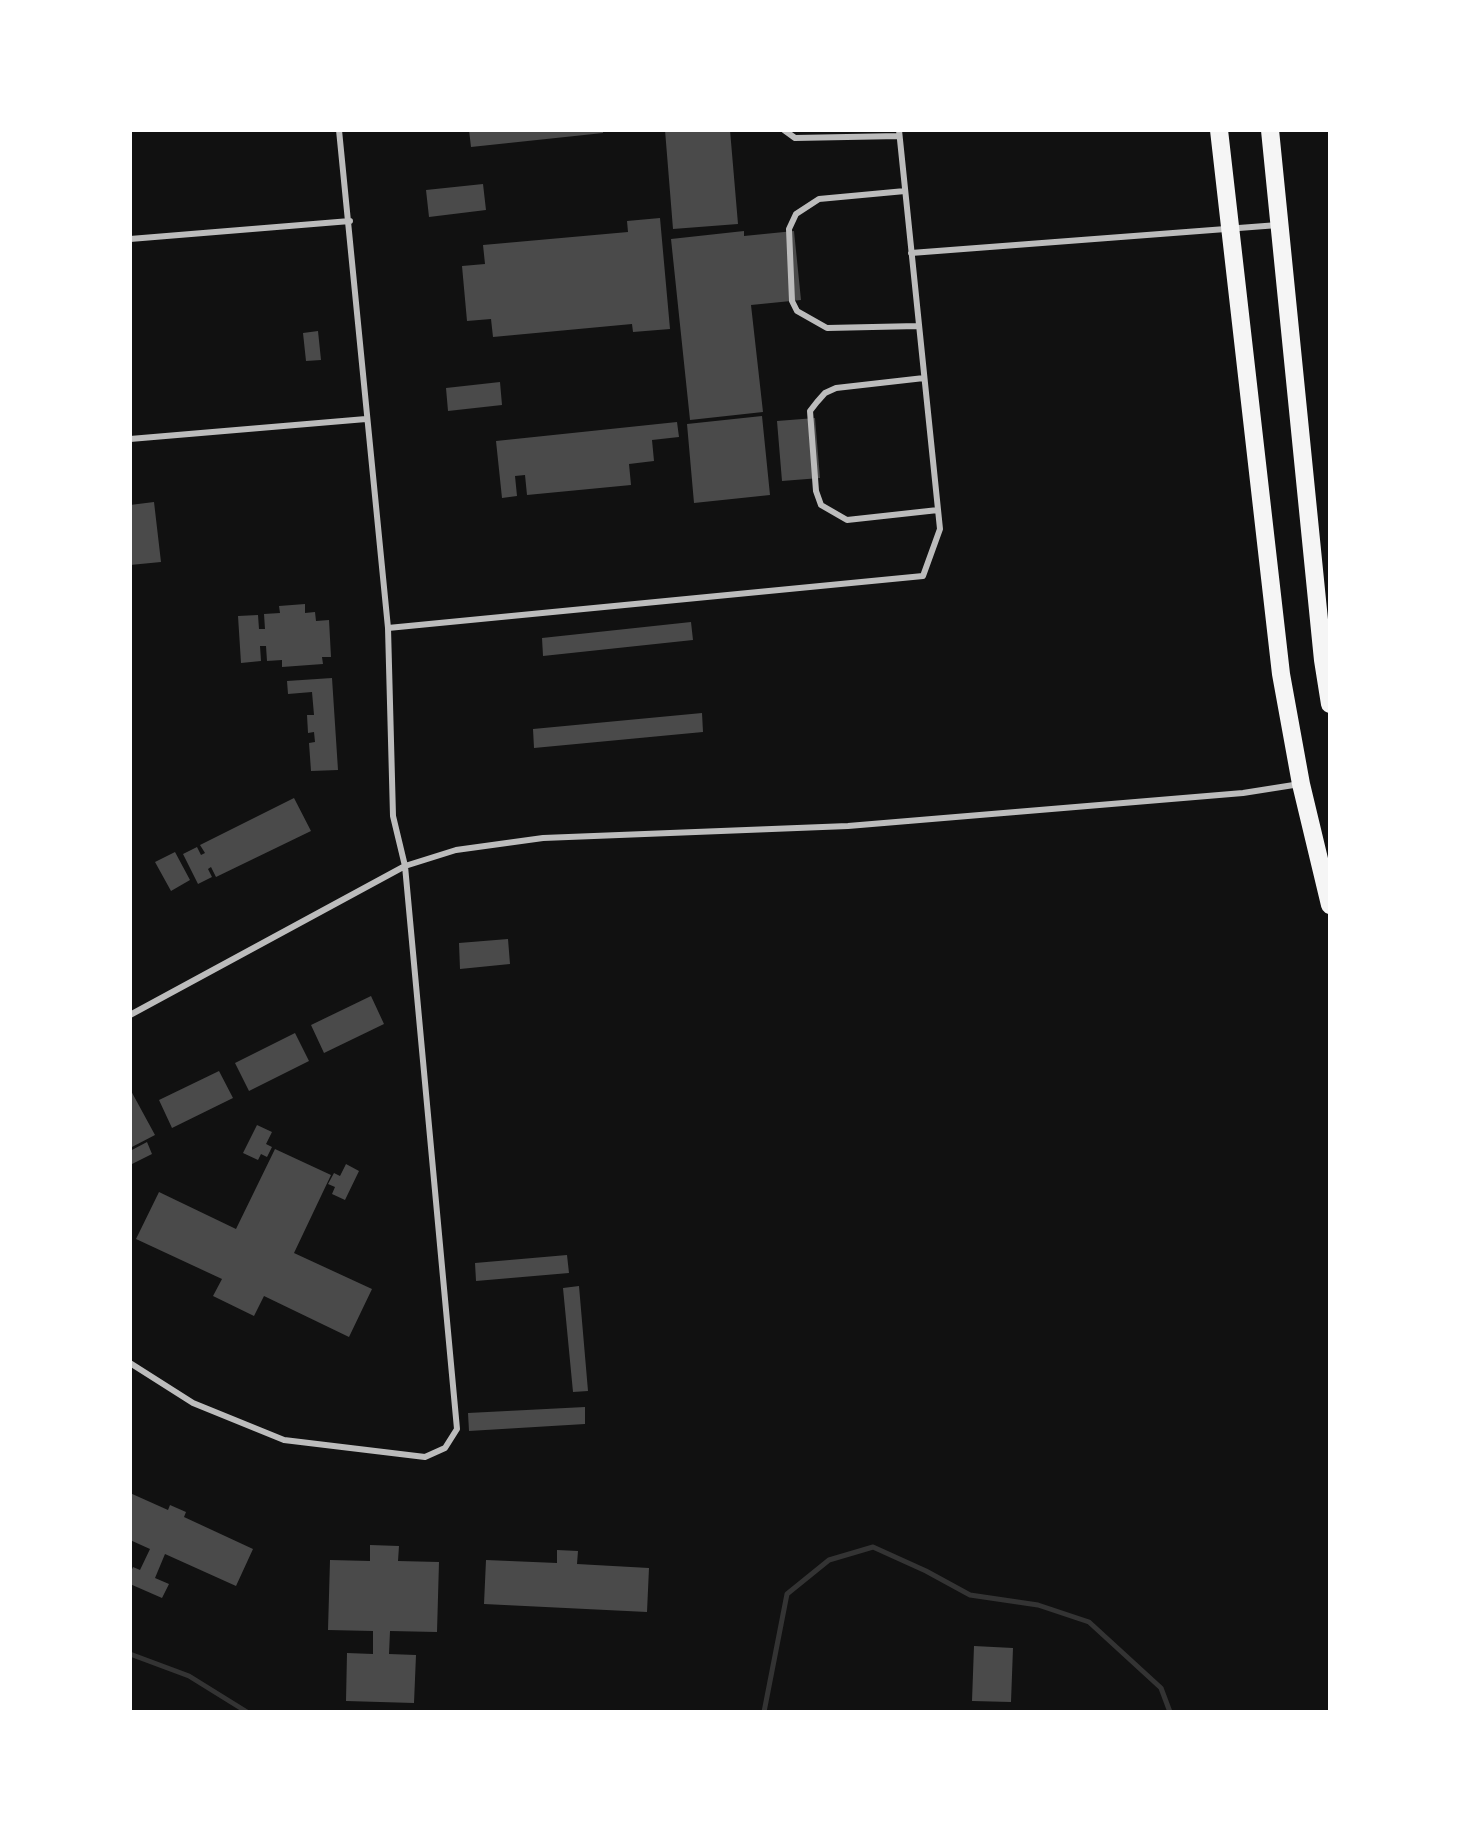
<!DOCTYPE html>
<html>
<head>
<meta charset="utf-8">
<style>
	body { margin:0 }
	#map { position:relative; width:1460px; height:1842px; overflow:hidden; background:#111; font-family:Helvetica,sans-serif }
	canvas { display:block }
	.frame { position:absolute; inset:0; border:132px solid #fff; pointer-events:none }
</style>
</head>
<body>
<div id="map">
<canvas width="1460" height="1842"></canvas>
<div class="frame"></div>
</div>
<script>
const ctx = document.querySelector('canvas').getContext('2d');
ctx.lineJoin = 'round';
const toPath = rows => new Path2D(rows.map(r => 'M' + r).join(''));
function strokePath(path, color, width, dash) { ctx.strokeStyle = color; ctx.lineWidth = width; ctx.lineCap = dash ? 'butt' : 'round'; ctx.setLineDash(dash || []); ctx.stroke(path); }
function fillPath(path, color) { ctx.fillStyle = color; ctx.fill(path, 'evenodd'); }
const stream = toPath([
	[130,1654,189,1676,247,1712],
	[764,1712,787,1594,829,1560,873,1547,926,1571,970,1595,1038,1605,1089,1622,1161,1688,1170,1712]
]);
const building = toPath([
	[469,130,603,130,603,133,471,147],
	[665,130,730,130,738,224,673,229],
	[483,184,486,210,429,217,426,190],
	[660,218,670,329,633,332,632,324,493,337,491,319,467,321,462,266,485,264,483,245,628,232,627,221],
	[744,231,744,236,794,231,801,300,751,305,763,412,690,420,671,239],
	[318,331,321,360,306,361,303,333],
	[500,382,502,405,448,411,446,388],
	[762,416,770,495,694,503,687,424],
	[815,418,820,478,782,481,777,421],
	[677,422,679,437,652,440,654,461,629,464,631,485,527,495,525,475,515,476,517,496,502,498,496,441],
	[154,502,161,562,130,565,130,505],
	[305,604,305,613,315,612,316,621,329,620,331,657,322,657,323,664,282,667,282,660,267,661,266,646,260,646,261,661,241,663,238,616,258,615,259,629,265,629,264,614,280,613,279,606],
	[691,622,693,640,543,656,542,638],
	[332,678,338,770,311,771,309,743,315,742,314,732,308,733,307,715,314,715,312,692,288,694,287,681],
	[702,713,703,732,534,748,533,729],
	[294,798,311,831,216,877,211,867,208,869,212,877,198,884,183,854,197,847,201,855,205,853,200,845],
	[175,852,190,880,171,891,155,862],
	[508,939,510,964,460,969,459,943],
	[371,996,384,1024,324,1053,311,1025],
	[295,1033,309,1061,249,1091,235,1063],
	[219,1071,233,1098,172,1128,159,1100],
	[130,1089,155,1135,130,1148],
	[257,1125,272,1132,266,1144,272,1147,267,1157,261,1154,258,1160,243,1153],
	[147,1142,152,1154,130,1165,130,1151],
	[275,1149,331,1175,294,1253,372,1289,349,1337,264,1296,254,1316,213,1296,222,1279,136,1239,159,1192,236,1229],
	[346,1164,359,1171,345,1200,332,1194,335,1187,328,1184,334,1173,340,1176],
	[567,1255,569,1273,476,1281,475,1263],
	[579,1286,588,1391,573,1392,563,1288],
	[585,1407,585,1424,469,1431,468,1413],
	[130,1493,168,1510,170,1505,186,1512,184,1517,253,1549,236,1586,165,1554,155,1578,169,1584,162,1598,130,1584,130,1574,133,1567,140,1570,150,1549,130,1540],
	[370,1545,399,1546,398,1561,439,1562,437,1632,390,1631,389,1654,416,1655,414,1703,346,1701,347,1653,373,1654,373,1631,328,1630,330,1560,370,1561],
	[557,1550,578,1551,577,1564,649,1568,647,1612,484,1604,486,1560,557,1563],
	[974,1646,1013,1648,1011,1702,972,1701]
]);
const service = toPath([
	[784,130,795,138,899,136],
	[905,191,819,199,796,214,789,229,792,301,797,311,827,328,918,326],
	[130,239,350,221],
	[911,253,1278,225],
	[924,378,836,388,825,393,817,402,810,411,816,491,821,505,847,520,938,510],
	[130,439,366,419],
	[388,628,923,576,940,529,899,130],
	[130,1015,405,866,456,850,543,838,848,826,1243,793,1300,784],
	[130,1363,193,1403,284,1440,425,1457,445,1448,457,1429,405,866,393,816,388,628,339,130]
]);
const primary = toPath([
	[1219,130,1281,674,1301,784,1330,905],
	[1270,130,1323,660,1330,704]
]);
strokePath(stream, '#333', 5);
fillPath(building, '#4a4a4a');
strokePath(service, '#bcbcbc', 6);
strokePath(primary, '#f5f5f5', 18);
</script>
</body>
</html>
